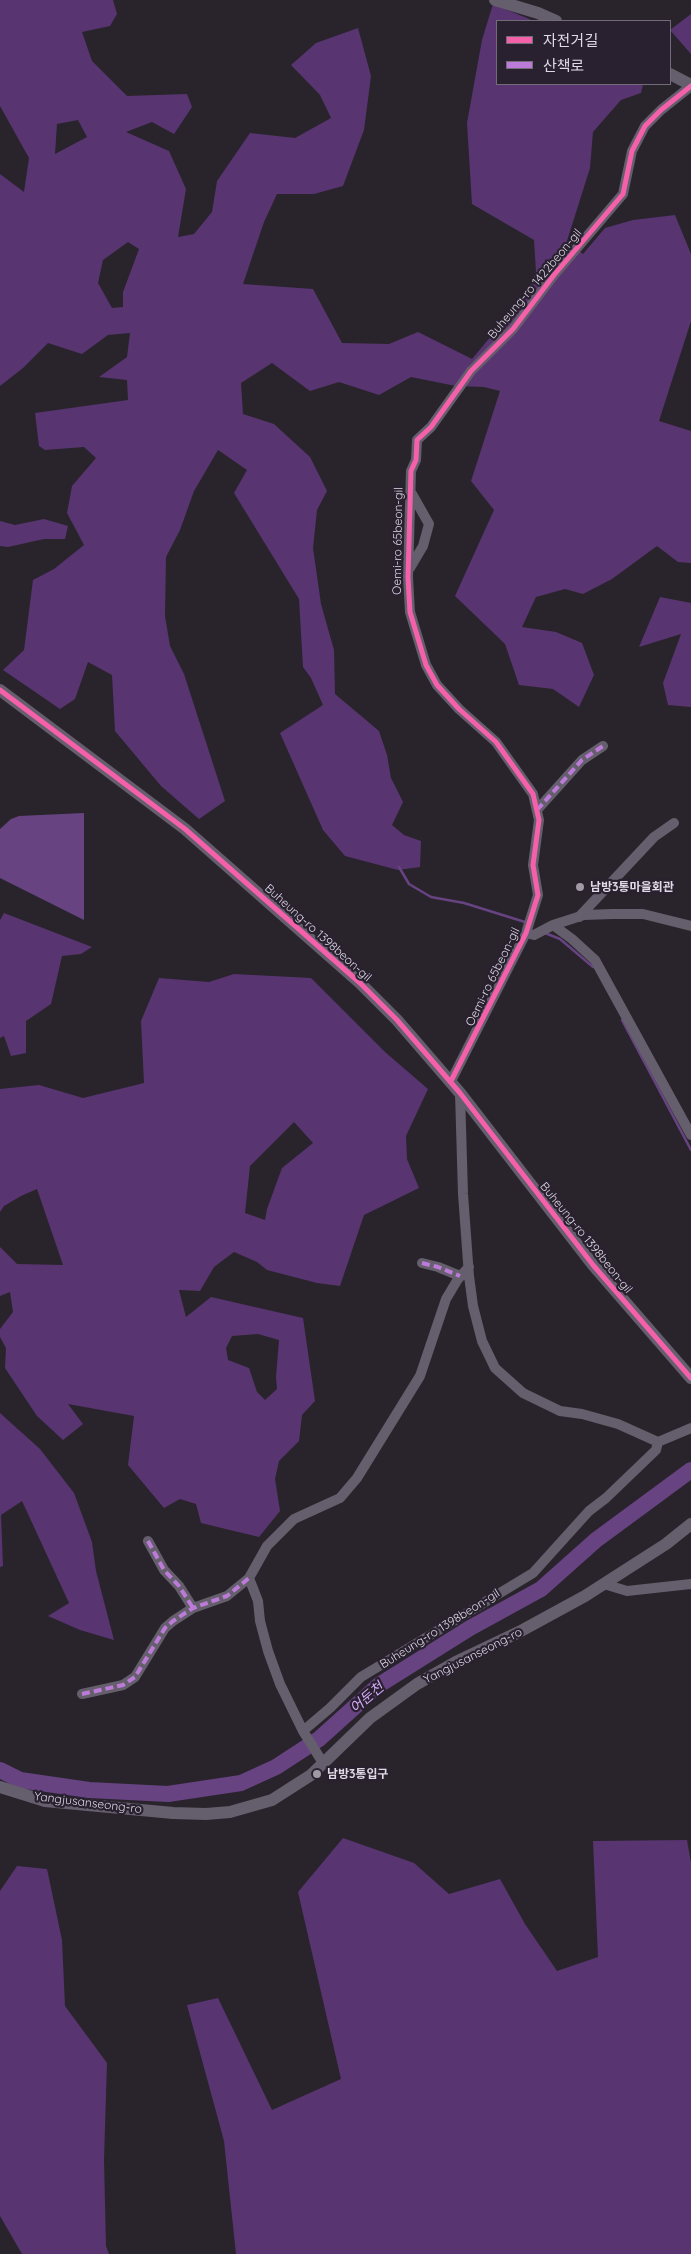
<!DOCTYPE html>
<html>
<head>
<meta charset="utf-8">
<style>
	body { margin:0 }
	#map { position:relative; width:691px; height:2254px; overflow:hidden; background:#29242c; font-family:Quicksand,"Noto Sans KR",sans-serif }
	canvas { display:block }
	.legend { position:absolute; left:496px; top:20px; width:175px; height:65px; box-sizing:border-box; background:#292130; border:1px solid #726b78; margin:0; padding:6px 9px; list-style:none; font-size:15px; color:#dfdae4 }
	.legend li { display:flex; align-items:center; gap:10px; height:25px }
	.legend b { width:25px; border:1px solid #726b78 }
</style>
</head>
<body>
<div id="map">
<canvas width="691" height="2254"></canvas>
<ul class="legend">
<li><b style="height:6px;background:#f560ab"></b>자전거길</li>
<li><b style="height:6px;background:#bd7bd9"></b>산책로</li>
</ul>
</div>
<script>
const ctx = document.querySelector('canvas').getContext('2d');
ctx.lineJoin = 'round';
function fillPath(path, color) { ctx.fillStyle = color; ctx.fill(path, 'evenodd'); }
const toPath = rows => new Path2D(rows.map(r => 'M' + r).join(''));
function strokePath(path, color, width, dash) { ctx.strokeStyle = color; ctx.lineWidth = width; ctx.lineCap = dash ? 'butt' : 'round'; ctx.setLineDash(dash || []); ctx.stroke(path); }
function label(font, color, halo, rows, align = 'center') {
  ctx.font = font + ' Quicksand,"Noto Sans KR",sans-serif'; ctx.lineWidth = 4.5; ctx.setLineDash([]); ctx.textBaseline = 'middle'; ctx.strokeStyle = halo; ctx.fillStyle = color; for (const [text, x, y, turn = 0] of rows) {
    ctx.save(); ctx.translate(x, y); ctx.rotate((+turn || 0) * Math.PI / 180); ctx.textAlign = isNaN(turn) ? turn : align; if (halo) ctx.strokeText(text, 0, 0); ctx.fillText(text, 0, 0); ctx.restore();
  }
}
const forest = toPath([
	[0,0,113,0,117,14,110,26,82,32,92,61,127,96,187,94,192,107,174,134,152,122,126,132,169,151,186,189,178,237,194,234,212,212,217,181,250,133,295,138,331,118,320,95,291,65,316,43,358,28,371,76,364,130,343,186,314,194,277,194,264,222,243,284,313,289,342,343,389,344,418,332,472,359,527,293,536,272,534,240,472,204,467,123,482,40,493,4,534,21,497,21,497,84,643,84,641,93,621,100,593,132,590,168,567,241,583,254,605,228,633,220,675,215,691,254,691,321,659,421,691,431,691,563,678,562,657,546,612,579,583,594,565,589,536,597,522,627,556,632,582,643,594,675,579,707,553,689,519,685,505,644,455,596,494,510,471,481,500,391,484,387,456,386,411,377,379,395,339,382,310,391,272,363,241,383,243,414,274,424,310,457,327,491,317,510,313,548,321,604,334,650,335,694,379,731,387,755,391,778,403,802,392,825,404,835,421,841,420,867,398,870,345,856,323,830,280,733,323,705,311,678,303,667,299,599,234,493,247,470,218,450,194,491,180,530,166,557,165,616,170,646,184,674,225,801,199,819,161,786,115,731,112,675,88,662,75,699,60,709,3,670,24,650,33,580,54,569,84,545,67,513,72,486,96,458,84,447,45,450,39,446,35,413,128,400,127,380,99,377,127,357,130,333,108,335,82,354,48,343,23,368,0,386,0,174,24,192,29,158,0,106],
	[78,120,87,137,55,154,57,124],
	[128,242,139,249,123,292,123,307,112,308,98,283,103,260],
	[691,14,691,54,670,30],
	[44,519,68,526,65,539,44,539,8,547,0,546,0,521,15,525],
	[660,597,691,603,691,707,668,705,663,683,681,634,639,647],
	[4,913,92,947,81,954,62,956,51,1004,26,1021,26,1053,11,1056,4,1036,0,1038,0,920],
	[234,974,311,978,385,1052,428,1089,406,1136,407,1159,419,1188,364,1215,340,1286,317,1283,267,1270,257,1262,234,1252,214,1267,200,1291,179,1290,186,1317,211,1297,303,1318,315,1401,302,1415,299,1441,279,1461,275,1479,280,1511,259,1537,201,1523,196,1504,180,1499,164,1508,128,1465,134,1416,68,1404,83,1424,63,1440,37,1416,5,1368,6,1348,0,1337,0,1329,13,1312,10,1292,0,1296,0,1247,17,1264,63,1265,37,1189,21,1196,4,1206,0,1212,0,1089,39,1085,83,1098,144,1083,141,1021,159,978,209,982],
	[294,1122,313,1143,282,1168,267,1209,265,1220,245,1213,250,1166],
	[258,1334,279,1340,276,1377,277,1389,265,1400,257,1392,249,1368,228,1360,226,1348,232,1336],
	[0,1413,40,1449,74,1493,92,1542,96,1571,114,1640,80,1630,48,1616,69,1603,22,1501,1,1515,3,1566,0,1567],
	[343,1838,414,1863,449,1894,500,1879,525,1924,557,1971,598,1957,593,1841,687,1840,691,1863,691,2254,236,2254,224,2141,187,2005,218,1998,272,2110,341,2079,298,1892],
	[17,1866,47,1869,62,1940,65,2006,107,2063,104,2160,106,2246,109,2254,22,2254,0,2216,0,1891]
]);
const water = toPath([
	[84,813,84,920,0,878,0,829,11,819,19,816]
]);
const stream = toPath([
	[399,867,409,884,431,897,464,903,525,922],
	[545,933,560,939,593,967],
	[622,1020,691,1150]
]);
const river = toPath([
	[0,1770,20,1780,89,1790,168,1794,241,1783,276,1767,319,1739,379,1685,470,1628,541,1589,596,1540,691,1470]
]);
const minor = toPath([
	[410,568,423,546,429,524,412,494],
	[537,810,582,760,603,746],
	[579,917,654,837,674,823],
	[553,925,572,939,595,960,691,1135],
	[526,933,534,935,553,925,584,915,612,914,643,914,691,926],
	[451,1081,526,933,538,895,533,865,539,820,533,794,496,742,459,709,437,685,426,665,410,612,408,577,411,471,416,460,417,440,431,427,471,371,513,329,554,275,623,194,632,151,645,126,661,110,691,86],
	[460,1093,463,1194,469,1276,473,1306,482,1341,495,1368,523,1393,560,1411,582,1414,618,1424,658,1442],
	[422,1263,438,1267,460,1276],
	[148,1541,164,1570,179,1586,193,1608],
	[604,1584,627,1591,691,1584],
	[82,1694,123,1685,135,1677,165,1628,173,1621,193,1608,227,1596,249,1578],
	[303,1731,330,1708,361,1677,533,1573,589,1511,606,1498,656,1450,658,1442,691,1428],
	[323,1763,303,1731,280,1684,268,1651,260,1621,258,1601,249,1578,267,1546,294,1519,340,1498,357,1478,420,1376,446,1299,458,1279,469,1267]
]);
const tertiary = toPath([
	[495,0,538,13,556,21],
	[670,74,691,85],
	[0,690,185,829,360,983,397,1020,460,1093,593,1265,691,1378],
	[0,1787,45,1801,173,1813,206,1814,230,1812,272,1800,311,1775,370,1718,417,1684,456,1662,519,1632,585,1596,666,1544,691,1524]
]);
const quiet = toPath([
	[537,810,582,760,603,746],
	[422,1263,438,1267,460,1276],
	[148,1541,164,1570,179,1586,193,1608],
	[82,1694,123,1685,135,1677,165,1628,173,1621,193,1608,227,1596,249,1578]
]);
const cycleway = toPath([
	[0,690,185,829,360,983,397,1020,460,1093,593,1265,691,1378],
	[451,1081,526,933,538,895,533,865,539,820,533,794,496,742,459,709,437,685,426,665,410,612,408,577,411,471,416,460,417,440,431,427,471,371,513,329,554,275,623,194,632,151,645,126,661,110,691,86]
]);
const markers = [
	[580,887,5,"#9f9aa4"],
	[317,1774,5,"#9f9aa4"]
];
const streetNames = [
	["Buheung-ro 1422beon-gil",535,284,-50],
	["Oemi-ro 65beon-gil",398,541,-89],
	["Buheung-ro 1398beon-gil",318,933,42],
	["Oemi-ro 65beon-gil",493,977,-64],
	["Buheung-ro 1398beon-gil",586,1238,51],
	["Buheung-ro 1398beon-gil",440,1629,-32],
	["Yangjusanseong-ro",473,1656,-27],
	["Yangjusanseong-ro",88,1803,7]
];
const poiNames = [
	["남방3통마을회관",590,887],
	["남방3통입구",327,1774]
];
const waterNames = [
	["어둔천",367,1698,-40]
];
fillPath(forest, '#583470');
fillPath(water, '#674382');
strokePath(stream, '#674382', 2.5);
strokePath(river, '#674382', 16);
strokePath(minor, '#655e6c', 10);
strokePath(tertiary, '#655e6c', 12);
strokePath(quiet, '#bd7bd9', 4, [8, 4]);
strokePath(cycleway, '#f560ab', 5);
for (const [x, y, r, color] of markers) { const dot = new Path2D(); dot.arc(x, y, r, 0, 2 * Math.PI); ctx.fillStyle = color; ctx.fill(dot); strokePath(dot, '#292130', 2); }
label('12px', '#dfdae4', '#292130', streetNames);
label('bold 12px', '#dfdae4', '#292130', poiNames, 'left');
label('italic 14px', '#d7acfa', '#292130', waterNames);
</script>
</body>
</html>
